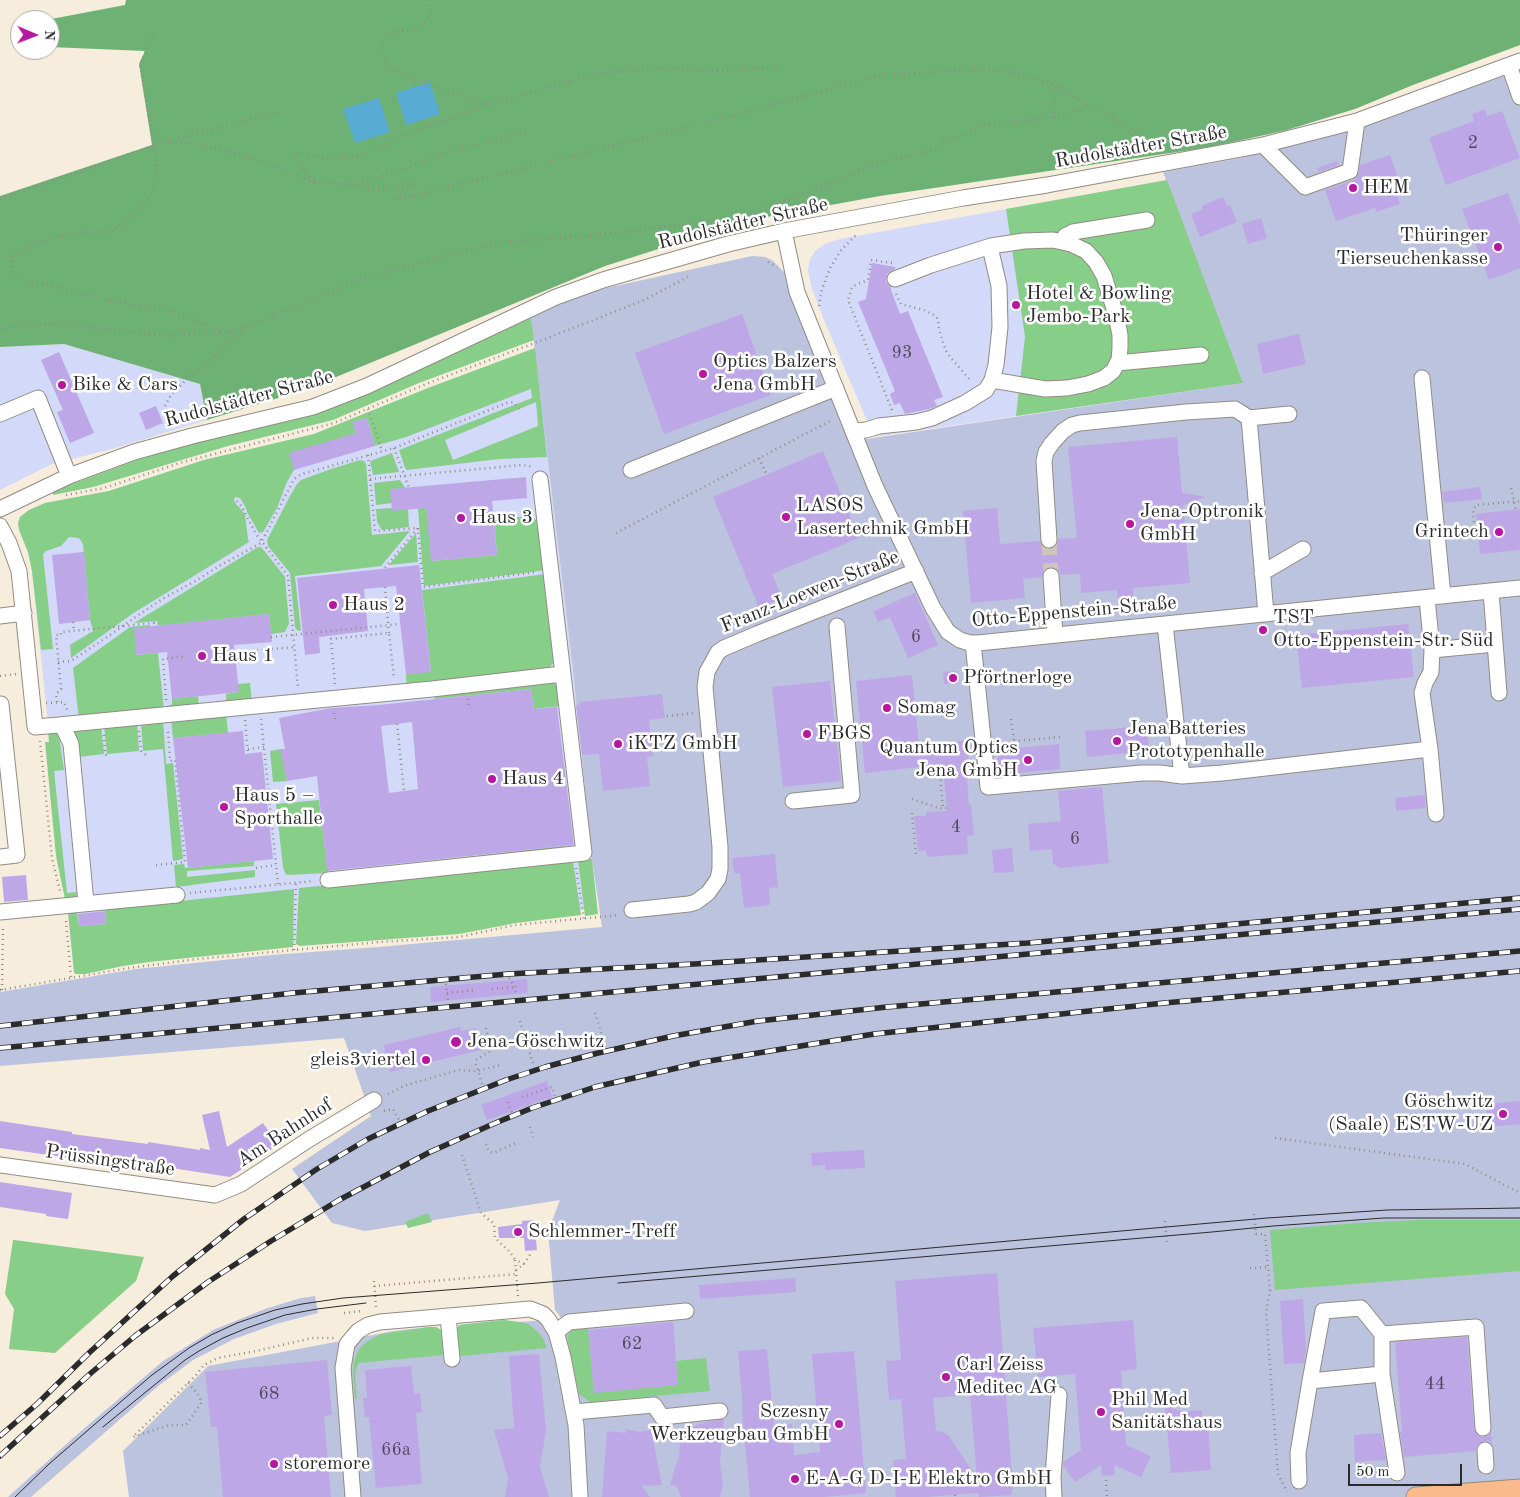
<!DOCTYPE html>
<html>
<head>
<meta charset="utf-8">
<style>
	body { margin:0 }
	#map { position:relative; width:1520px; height:1497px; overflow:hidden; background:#f7eddc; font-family:"Old Standard TT",serif }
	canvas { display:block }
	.north { position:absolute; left:10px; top:10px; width:50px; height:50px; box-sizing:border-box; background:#fff; border:1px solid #aaa; border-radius:50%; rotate:91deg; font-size:14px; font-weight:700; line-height:20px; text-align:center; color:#2b2b2b }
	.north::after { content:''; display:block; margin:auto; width:18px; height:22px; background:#b5179e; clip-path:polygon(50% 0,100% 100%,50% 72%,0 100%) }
	.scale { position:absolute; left:1348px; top:1464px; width:114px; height:22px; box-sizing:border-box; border:2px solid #2b2b2b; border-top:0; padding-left:6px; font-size:15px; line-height:18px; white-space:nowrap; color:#2b2b2b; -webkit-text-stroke:4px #fff; paint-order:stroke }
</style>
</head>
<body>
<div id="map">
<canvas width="1520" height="1497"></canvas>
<div class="north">N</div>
<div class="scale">50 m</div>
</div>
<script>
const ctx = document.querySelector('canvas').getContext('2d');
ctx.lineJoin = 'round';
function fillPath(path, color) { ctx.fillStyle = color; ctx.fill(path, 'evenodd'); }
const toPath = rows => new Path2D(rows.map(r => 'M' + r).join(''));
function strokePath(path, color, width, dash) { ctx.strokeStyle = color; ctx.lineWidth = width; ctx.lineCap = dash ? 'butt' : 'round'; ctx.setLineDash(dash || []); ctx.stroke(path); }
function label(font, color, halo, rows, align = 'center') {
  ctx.font = font + ' "Old Standard TT",serif'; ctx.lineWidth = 5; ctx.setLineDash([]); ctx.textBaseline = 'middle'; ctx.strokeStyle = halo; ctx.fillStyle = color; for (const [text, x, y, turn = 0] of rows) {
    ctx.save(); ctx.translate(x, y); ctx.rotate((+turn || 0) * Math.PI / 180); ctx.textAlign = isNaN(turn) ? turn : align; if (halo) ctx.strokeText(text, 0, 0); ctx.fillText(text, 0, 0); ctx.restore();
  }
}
const built = toPath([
	[1167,180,1243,383,874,437,824,320,812,289,808,271,810,259,816,250,825,244,840,239],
	[64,344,200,384,207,420,112,449,52,464,0,490,0,347],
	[535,348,573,670,597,908,395,935,160,957,74,972,32,571,28,552,19,530,18,523,20,517,29,510,45,503,109,491,204,460,314,434,428,388]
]);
const industrial = toPath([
	[1520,70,1520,1497,129,1497,123,1451,208,1366,394,1331,429,1327,436,1327,441,1330,457,1330,459,1325,504,1320,519,1322,562,1319,555,1310,548,1231,560,1200,365,1231,332,1223,292,1169,371,1116,344,1038,0,1066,0,992,136,969,272,955,379,947,602,927,592,859,573,670,531,318,567,301,597,290,752,256,765,257,772,260,785,273,835,401,853,441,1243,383,1163,172,1240,158,1327,136],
	[315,1296,318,1313,276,1324,234,1339,193,1360,157,1387,31,1497,8,1497,73,1438,163,1361,213,1330,265,1309,301,1298]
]);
const green = toPath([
	[1167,180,1243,383,1016,416,1025,337,1006,209],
	[531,318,534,340,419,383,333,420,228,446,93,487,53,495,53,491,137,460,202,440,320,412,346,403,419,370],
	[535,348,547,457,499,459,407,470,405,468,399,450,532,398,531,389,406,437,375,446,367,418,353,422,356,433,294,470,287,482,277,508,263,532,259,533,248,514,245,506,240,498,235,497,234,500,236,504,245,514,248,539,249,542,132,614,71,658,70,645,93,631,90,620,83,544,79,538,69,537,61,546,46,551,43,554,53,649,41,650,32,571,28,552,19,530,18,523,20,517,29,510,45,503,109,491,204,460,314,434,428,388],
	[536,402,538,426,453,460,445,440],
	[392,453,399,472,373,475,370,461],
	[360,460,364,461,366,464,372,535,410,531,381,566,295,576,301,631,297,630,295,627,290,573,268,546,267,540,290,496,297,484,301,480,331,469],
	[400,480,405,488,392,503,376,505,374,483],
	[443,506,431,561,497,555,494,520,528,516,533,517,540,525,546,570,424,586,418,508],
	[392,508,408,509,409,527,382,530,377,522,376,509],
	[416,533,418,562,389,565],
	[258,547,261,547,266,553,285,577,289,623,285,632,271,634,269,614,158,626,157,621,134,623],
	[546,574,556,659,547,671,407,687,406,674,431,671,422,590],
	[150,625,150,626,136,655,158,653,164,710,79,719,73,668,130,627],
	[550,681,557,685,560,706,534,709,531,689,435,699,435,692],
	[250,683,252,702,226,704,226,694,238,692,238,684],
	[198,696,199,707,170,710,169,705,172,705,172,699],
	[226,713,228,733,173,738,171,718],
	[163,719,166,764,173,763,183,859,173,861,163,749,143,751,141,722],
	[137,722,139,751,107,754,104,725],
	[101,725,104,754,79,757,69,728],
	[56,730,59,735,64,770,54,771,67,893,76,892,77,895,75,897,65,899,56,856,45,742,49,742,48,731],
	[281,749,287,781,273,782,270,751],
	[319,800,328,873,563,846,563,853,327,873,287,875,285,873,283,867,276,804],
	[592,859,598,914,585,916,578,860],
	[254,861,254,866,187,871,187,877,255,870,255,877,176,887,174,865,184,864,185,868],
	[573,861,581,915,516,923,459,934,300,946,296,944,299,888],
	[294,889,293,947,149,962,123,966,85,974,75,974,74,972,68,912,77,912,79,926,106,924,105,909],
	[428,1213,432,1222,408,1228,405,1222],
	[1418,1220,1520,1220,1520,1271,1275,1290,1270,1230,1357,1223],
	[13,1240,14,1240,144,1257,136,1281,55,1353,9,1349,14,1309,5,1294],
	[504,1320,519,1322,528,1324,536,1330,543,1338,547,1348,460,1356,457,1330,459,1325],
	[429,1327,436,1327,441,1330,443,1355,358,1363,355,1374,357,1399,355,1399,353,1373,354,1362,357,1353,361,1347,368,1341,381,1334],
	[588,1327,594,1392,678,1385,676,1361,706,1358,710,1391,590,1402,579,1394,567,1336,574,1328]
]);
const forest = toPath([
	[126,0,1520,0,1520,45,1413,85,1355,109,1287,130,1211,147,880,196,771,216,696,237,605,266,307,389,207,420,200,384,64,344,0,347,0,196,152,145,139,64,145,51,50,47,50,20,46,20,125,5]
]);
const water = toPath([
	[430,82,440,114,406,125,396,93],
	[379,98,390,132,355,143,343,109]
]);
const building = toPath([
	[1485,109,1487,116,1502,111,1520,158,1446,185,1429,138,1474,121,1472,114],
	[1390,155,1401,186,1395,188,1400,204,1376,212,1375,208,1336,221,1325,190,1354,180,1358,176,1360,165],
	[1337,161,1339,165,1319,172,1317,168],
	[1508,193,1520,225,1520,268,1489,280,1462,209],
	[1223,197,1227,206,1230,205,1237,222,1200,237,1191,214,1203,209,1202,206],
	[1261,218,1267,238,1248,244,1242,224],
	[872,263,895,267,895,269,887,274,886,282,891,287,891,290,900,314,908,311,943,397,934,400,937,406,929,409,905,414,900,403,894,405,890,394,895,391,858,302,866,299],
	[742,314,771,395,664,434,635,353],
	[1299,334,1306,364,1263,374,1257,344],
	[59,352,94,433,70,443,57,412,63,410,41,360],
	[156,406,163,423,146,430,139,413],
	[367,418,375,446,294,470,289,453,356,433,352,422],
	[1177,437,1182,493,1206,497,1183,505,1190,583,1133,588,1134,603,1118,605,1117,590,1081,593,1080,574,1060,575,1059,571,1056,568,1050,567,1043,571,1042,577,1023,579,1025,598,971,603,963,511,997,508,1000,544,1040,541,1044,548,1049,549,1054,548,1057,545,1058,539,1077,538,1068,447],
	[823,451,859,538,772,574,782,598,759,608,713,497],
	[526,477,527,498,492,501,497,555,431,561,426,508,392,511,390,489],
	[1480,487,1482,499,1444,503,1442,492],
	[1520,509,1520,550,1480,554,1476,514],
	[84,552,90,620,59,624,52,555],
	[419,565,431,672,406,674,396,586,364,589,368,631,319,637,320,653,305,655,297,578],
	[915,593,938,645,908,658,890,617,878,622,874,611],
	[269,614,272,642,234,645,239,692,172,699,167,652,136,655,134,628],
	[1408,624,1414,677,1302,688,1296,635],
	[957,671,958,683,944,684,943,672],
	[912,675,919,746,967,740,969,765,966,765,969,805,971,805,974,835,967,836,968,854,927,857,926,850,918,851,914,816,926,816,926,812,947,811,943,768,938,768,938,765,865,773,856,681],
	[830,681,841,781,783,787,772,687],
	[531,689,534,709,557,707,574,845,327,871,317,776,287,781,280,749,285,749,279,718,331,708,379,705],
	[412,722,418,789,389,793,381,726],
	[662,694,665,718,649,720,653,756,647,757,650,786,603,791,599,754,582,755,576,705,580,704,580,702],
	[1147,726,1149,751,1087,757,1085,731],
	[243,731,245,754,262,752,273,859,188,868,173,738],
	[1059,744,1060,769,999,775,996,750],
	[1102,787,1109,863,1060,868,1053,864,1052,849,1030,851,1028,824,1061,821,1058,791],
	[1425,795,1426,808,1396,811,1395,798],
	[1012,848,1014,872,994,873,992,850],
	[775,854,778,887,769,888,770,905,744,908,740,873,734,873,732,858],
	[26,875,28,900,4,902,2,877],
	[105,911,106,924,79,926,78,914],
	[527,979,528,993,431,1002,430,987],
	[460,1027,461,1031,476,1028,481,1050,390,1072,384,1045],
	[547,1081,552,1097,487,1120,481,1105],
	[1520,1101,1520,1124,1488,1127,1486,1104],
	[219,1111,227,1147,263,1123,278,1145,230,1177,126,1161,125,1166,0,1148,0,1121,72,1132,72,1134,148,1144,148,1142,200,1150,200,1148,210,1150,202,1115],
	[864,1150,865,1168,825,1170,825,1165,812,1166,811,1153],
	[0,1182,72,1193,68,1219,46,1216,46,1214,0,1207],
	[534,1220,537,1250,525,1251,524,1238,499,1238,498,1227,522,1224,522,1221],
	[997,1273,1013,1490,1012,1490,1012,1495,979,1497,978,1493,926,1497,896,1497,893,1460,906,1459,901,1399,889,1400,886,1361,901,1360,895,1281],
	[970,1395,977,1478,949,1436,943,1432,936,1431,933,1398],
	[795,1278,796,1292,700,1299,699,1285],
	[1303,1299,1306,1349,1304,1363,1284,1364,1280,1301],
	[1133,1320,1137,1369,1121,1371,1126,1445,1151,1456,1141,1477,1114,1465,1115,1475,1102,1476,1101,1465,1075,1482,1063,1465,1063,1462,1081,1450,1075,1374,1038,1377,1033,1328],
	[673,1322,678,1385,594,1393,588,1330],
	[1467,1337,1474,1429,1478,1436,1483,1437,1488,1436,1491,1432,1492,1444,1489,1441,1484,1441,1477,1445,1476,1451,1404,1457,1400,1432,1402,1432,1395,1342],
	[767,1349,774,1426,792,1424,794,1455,820,1452,812,1354,854,1351,866,1493,824,1497,750,1497,742,1410,743,1410,738,1351],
	[539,1354,546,1430,540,1467,549,1497,505,1497,508,1478,494,1430,514,1428,509,1356],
	[327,1360,332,1415,324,1416,331,1497,223,1497,217,1427,211,1427,205,1372],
	[411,1366,414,1394,420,1393,422,1412,416,1413,422,1484,376,1488,369,1417,365,1417,363,1398,367,1398,365,1370],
	[1165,1406,1185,1412,1202,1410,1203,1423,1208,1423,1211,1470,1171,1473],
	[724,1419,720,1463,723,1485,720,1497,681,1497,676,1485,670,1485,679,1455,680,1447,677,1431,706,1422],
	[625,1429,639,1432,651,1430,662,1485,642,1486,650,1497,602,1497,607,1431,626,1433],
	[1381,1433,1386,1460,1355,1462,1354,1435]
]);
const minorTunnel = toPath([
	[1049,540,1051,576]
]);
const path = toPath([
	[426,0,431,16,417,29,391,32,382,46,389,68,420,82,488,104],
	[154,34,140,64,154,146,157,169,155,188,139,211,113,231,69,234,32,244,12,256,11,272,25,281,53,286,108,300,173,312,226,332,254,324,366,277,497,243,627,232,744,217],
	[1054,118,1056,86],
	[168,141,283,111],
	[314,181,295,159,299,153,324,158,361,156,407,134,489,104,595,74,660,67,714,71,782,66],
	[353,185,405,169,435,156,528,131],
	[0,199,164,142,199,144,263,161,315,183,353,185,377,190,414,183,396,200,704,123,879,76,984,69,1016,73,1056,86,1089,106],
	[745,224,744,217,885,161,932,150,985,124,1054,118,1089,106,1130,128,1156,150],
	[768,262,777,267],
	[896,294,901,304,924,310,934,315,938,319,939,329,946,351,951,358,971,381],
	[819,306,822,289,831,266,842,249,858,233],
	[0,329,44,324,108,329,165,336,224,332],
	[165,406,171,395,187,379,251,326],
	[368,409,382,451],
	[892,410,848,300,852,287,857,284,868,280,871,260,893,263],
	[394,448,409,488],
	[368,455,375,531,418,528,384,569],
	[759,458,767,475],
	[370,479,522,465,534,467],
	[1511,488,1516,510],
	[66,495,104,488,183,462,334,423,426,384,553,336,644,300,688,277],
	[237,501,242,507,256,534,288,576,298,688],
	[418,528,423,587,536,572],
	[616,533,832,420],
	[1452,537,1475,534,1473,511,1476,505,1520,501],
	[385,587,389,633],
	[1117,606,1135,605,1135,596],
	[73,622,74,631],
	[271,637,400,624],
	[217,654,295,647],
	[58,662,71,661,110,635,137,616,164,598,192,583,221,565,261,543,294,479,302,474,394,448,507,403,513,402,519,409],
	[0,676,16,674],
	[335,684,331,639,389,633,394,678],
	[468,699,469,708],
	[166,700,163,659,187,656],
	[57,702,56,694,61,689,56,635,61,635,61,632,154,623,154,626],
	[46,703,64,702,67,710],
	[334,713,335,719],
	[667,716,693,713],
	[261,719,278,884],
	[1011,719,1015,748],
	[245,720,248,754],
	[397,724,404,791],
	[139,731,141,751,146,755],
	[104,735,105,754,109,758],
	[40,741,52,858,60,891],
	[1014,741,1061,737],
	[248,749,264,747],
	[940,775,943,808],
	[912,799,942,809,947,808],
	[912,813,916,855],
	[156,865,185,862,175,760,170,761,168,730],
	[256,868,276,865],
	[576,868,584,919],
	[190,893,314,881],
	[66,921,71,977],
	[294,950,296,883],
	[509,978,515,987,516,996],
	[446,984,448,1002],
	[492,989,515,987],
	[0,990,129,968,197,959,379,942,459,937,515,925,620,915],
	[2,990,3,926],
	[447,993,476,990],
	[595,1013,606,1047],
	[520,1021,525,1039],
	[510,1043,525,1039,534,1066],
	[482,1084,476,1064,476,1060,491,1051,485,1024],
	[388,1094,404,1086,458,1070,477,1071,501,1065],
	[522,1097,552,1087,555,1097],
	[508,1102,512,1113],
	[384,1111,393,1109,399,1120],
	[530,1127,533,1137],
	[1275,1138,1465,1164,1520,1193],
	[486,1144,488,1150,493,1153,516,1143],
	[462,1155,481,1213,494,1224,495,1238,510,1252,515,1260],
	[1254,1214,1256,1234,1265,1234,1270,1290,1266,1312,1278,1474,1287,1492],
	[1165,1221,1167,1243],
	[1250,1268,1268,1267],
	[516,1270,524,1264,531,1253],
	[374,1281,376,1307],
	[374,1286,516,1274],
	[518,1296,515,1260,524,1264],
	[344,1313,362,1311],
	[188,1383,197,1393,202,1402,186,1425,169,1425,133,1437,188,1383,196,1375,204,1365,218,1358,256,1351,312,1338,335,1338],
	[1106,1480,1107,1497],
	[955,1495,955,1497]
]);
const minor = toPath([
	[1509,65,1520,97],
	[1263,145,1305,187,1350,171,1357,121],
	[784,231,797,292,875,486,933,608,948,632,960,640,970,643,978,643,1520,588],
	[1062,242,1065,236,1073,232,1147,220],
	[895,279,931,265,991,246,1024,241,1053,240,1071,244,1086,251,1096,262,1104,276,1116,315,1120,335,1120,348,1119,360,1113,371,1104,378,1088,384,1067,388,1045,389,992,380],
	[1117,363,1201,355],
	[1422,378,1443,596],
	[0,414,38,398,69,476],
	[1249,418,1289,414],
	[853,431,866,430,879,426,916,422,932,418,965,403,986,390,992,380,996,365,1000,327,999,286,990,247],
	[631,470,836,388],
	[0,509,69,476,134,452,192,436,313,407,367,386,556,297,603,280,728,244,784,231,963,198,1047,185,1263,145,1357,121,1520,61],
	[0,526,9,543,19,571,35,727,59,725,64,729,71,744,86,903],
	[1049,540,1044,461,1046,452,1052,443,1063,431,1072,425,1080,423,1186,412,1235,409,1249,418,1266,614],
	[1262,573,1303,549],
	[1051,576,1055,634],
	[1491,592,1499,693],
	[1427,598,1432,650,1495,644],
	[0,616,24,613],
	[1165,624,1182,776],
	[973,643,988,787,1142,773,1160,773,1182,776,1222,773,1430,749],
	[1432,650,1431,672,1425,683,1422,693,1430,749,1436,814],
	[0,705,1,704,17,855,0,857],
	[59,725,432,689,562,674],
	[793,801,852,795,837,626],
	[328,880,584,853,540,479],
	[632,910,689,904,696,902,708,893,718,879,720,869,720,847,705,687,707,672,718,652,724,648,757,634,916,571],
	[0,912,177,895],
	[0,1165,215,1195,241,1184,308,1140,374,1100],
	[448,1316,452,1359],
	[556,1332,569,1322,686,1311],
	[1382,1334,1476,1327,1483,1428],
	[1310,1381,1382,1374],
	[574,1412,654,1405,662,1417,720,1411],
	[1485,1450,1486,1466],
	[1299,1481,1298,1453,1310,1381,1323,1311,1361,1308,1382,1334,1382,1374,1397,1473],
	[353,1497,343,1368,347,1344,358,1331,368,1325,380,1322,530,1309,543,1314,548,1319,556,1332,563,1357,576,1425,580,1497],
	[1054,1497,1053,1477,1059,1395]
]);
const major = toPath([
	[1416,1497,1520,1489]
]);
const tram = toPath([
	[618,1283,1212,1232,1273,1226,1384,1218,1520,1218],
	[103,1427,185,1360,199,1351,223,1338,247,1328,285,1315,317,1309,366,1303],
	[15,1497,49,1464,117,1405,152,1375,189,1348,211,1335,237,1323,275,1310,302,1304,343,1298,538,1283,1267,1218,1387,1210,1520,1208]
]);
const rail = toPath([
	[0,1026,293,993,508,974,694,964,1028,943,1520,898],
	[0,1048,1520,909],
	[0,1436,37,1404,90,1352,173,1276,244,1219,317,1169,368,1139,428,1111,506,1080,545,1067,598,1053,673,1036,758,1021,887,1007,1520,951],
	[0,1456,91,1373,135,1336,208,1282,271,1241,339,1200,430,1152,493,1124,532,1108,595,1087,703,1062,874,1034,1164,1003,1520,971]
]);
const markers = [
	[1353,188,5,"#b5179e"],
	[1498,247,5,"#b5179e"],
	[1016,305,5,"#b5179e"],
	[703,374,5,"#b5179e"],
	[62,385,5,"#b5179e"],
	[786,517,5,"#b5179e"],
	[461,518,5,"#b5179e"],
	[1130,524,5,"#b5179e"],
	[1499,532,5,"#b5179e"],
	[333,605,5,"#b5179e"],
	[1263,630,5,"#b5179e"],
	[202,656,5,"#b5179e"],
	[953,678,5,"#b5179e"],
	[887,708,5,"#b5179e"],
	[807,734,5,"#b5179e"],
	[1117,741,5,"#b5179e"],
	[618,744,5,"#b5179e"],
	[1028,760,5,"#b5179e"],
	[492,779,5,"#b5179e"],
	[224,807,5,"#b5179e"],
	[456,1042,6,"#b5179e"],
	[426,1060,5,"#b5179e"],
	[1503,1114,5,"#b5179e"],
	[518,1232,5,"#b5179e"],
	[946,1377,5,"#b5179e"],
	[1101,1412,5,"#b5179e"],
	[839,1424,5,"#b5179e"],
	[274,1464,5,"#b5179e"],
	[795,1479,5,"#b5179e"]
];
const numberNames = [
	["2",1473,143],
	["93",902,353],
	["6",916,637],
	["4",956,827],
	["6",1075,839],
	["62",632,1344],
	["44",1435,1384],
	["68",269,1394],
	["66a",396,1450]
];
const streetNames = [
	["Rudolstädter Straße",1141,147,-10],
	["Rudolstädter Straße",743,224,-13],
	["Rudolstädter Straße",249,399,-15],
	["Franz-Loewen-Straße",810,592,-22],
	["Otto-Eppenstein-Straße",1074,612,-5],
	["Am Bahnhof",285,1133,-33],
	["Prüssingstraße",110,1161,8]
];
const poiNames = [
	["HEM",1363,188],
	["Thüringer",1488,236,"right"],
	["Tierseuchenkasse",1488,259,"right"],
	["Hotel & Bowling",1026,294],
	["Jembo-Park",1026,317],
	["Optics Balzers",713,362],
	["Jena GmbH",713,385],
	["Bike & Cars",72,385],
	["LASOS",796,506],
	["Lasertechnik GmbH",796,529],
	["Jena-Optronik",1140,512],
	["GmbH",1140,535],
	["Haus 3",471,518],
	["Grintech",1489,532,"right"],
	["Haus 2",343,605],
	["TST",1273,618],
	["Otto-Eppenstein-Str. Süd",1273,641],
	["Haus 1",212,656],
	["Pförtnerloge",963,678],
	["Somag",897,708],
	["JenaBatteries",1127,729],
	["Prototypenhalle",1127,752],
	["FBGS",817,734],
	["iKTZ GmbH",628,744],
	["Quantum Optics",1018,748,"right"],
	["Jena GmbH",1018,771,"right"],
	["Haus 4",502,779],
	["Haus 5 –",234,796],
	["Sporthalle",234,819],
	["Jena-Göschwitz",467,1042],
	["gleis3viertel",416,1060,"right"],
	["Göschwitz",1493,1102,"right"],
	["(Saale) ESTW-UZ",1493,1125,"right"],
	["Schlemmer-Treff",528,1232],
	["Carl Zeiss",956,1365],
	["Meditec AG",956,1388],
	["Phil Med",1111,1400],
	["Sanitätshaus",1111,1423],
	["Sczesny",829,1412,"right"],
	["Werkzeugbau GmbH",829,1435,"right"],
	["storemore",284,1464],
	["E-A-G D-I-E Elektro GmbH",805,1479]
];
fillPath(built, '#d2d9f9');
fillPath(industrial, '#bcc3de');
fillPath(green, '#87ce89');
fillPath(forest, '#6db175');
fillPath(water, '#58acd4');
fillPath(building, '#bea7e7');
strokePath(minorTunnel, '#cec6b9', 15, [15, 8]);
strokePath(minor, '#918c84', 17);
strokePath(major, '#918c84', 21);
strokePath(path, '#918c84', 2.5, [1, 4]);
strokePath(minor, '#fff', 15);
strokePath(major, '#fabb8c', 19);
strokePath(tram, '#2b2b2b', 1);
strokePath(rail, '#2b2b2b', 5.5);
strokePath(rail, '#fff', 4, [11]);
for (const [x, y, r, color] of markers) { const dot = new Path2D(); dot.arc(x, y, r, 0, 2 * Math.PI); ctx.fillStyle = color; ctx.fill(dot); strokePath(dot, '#fff', 2); }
label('18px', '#504a5a', null, numberNames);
label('20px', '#2b2b2b', '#fff', streetNames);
label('20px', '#2b2b2b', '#fff', poiNames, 'left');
</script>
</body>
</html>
